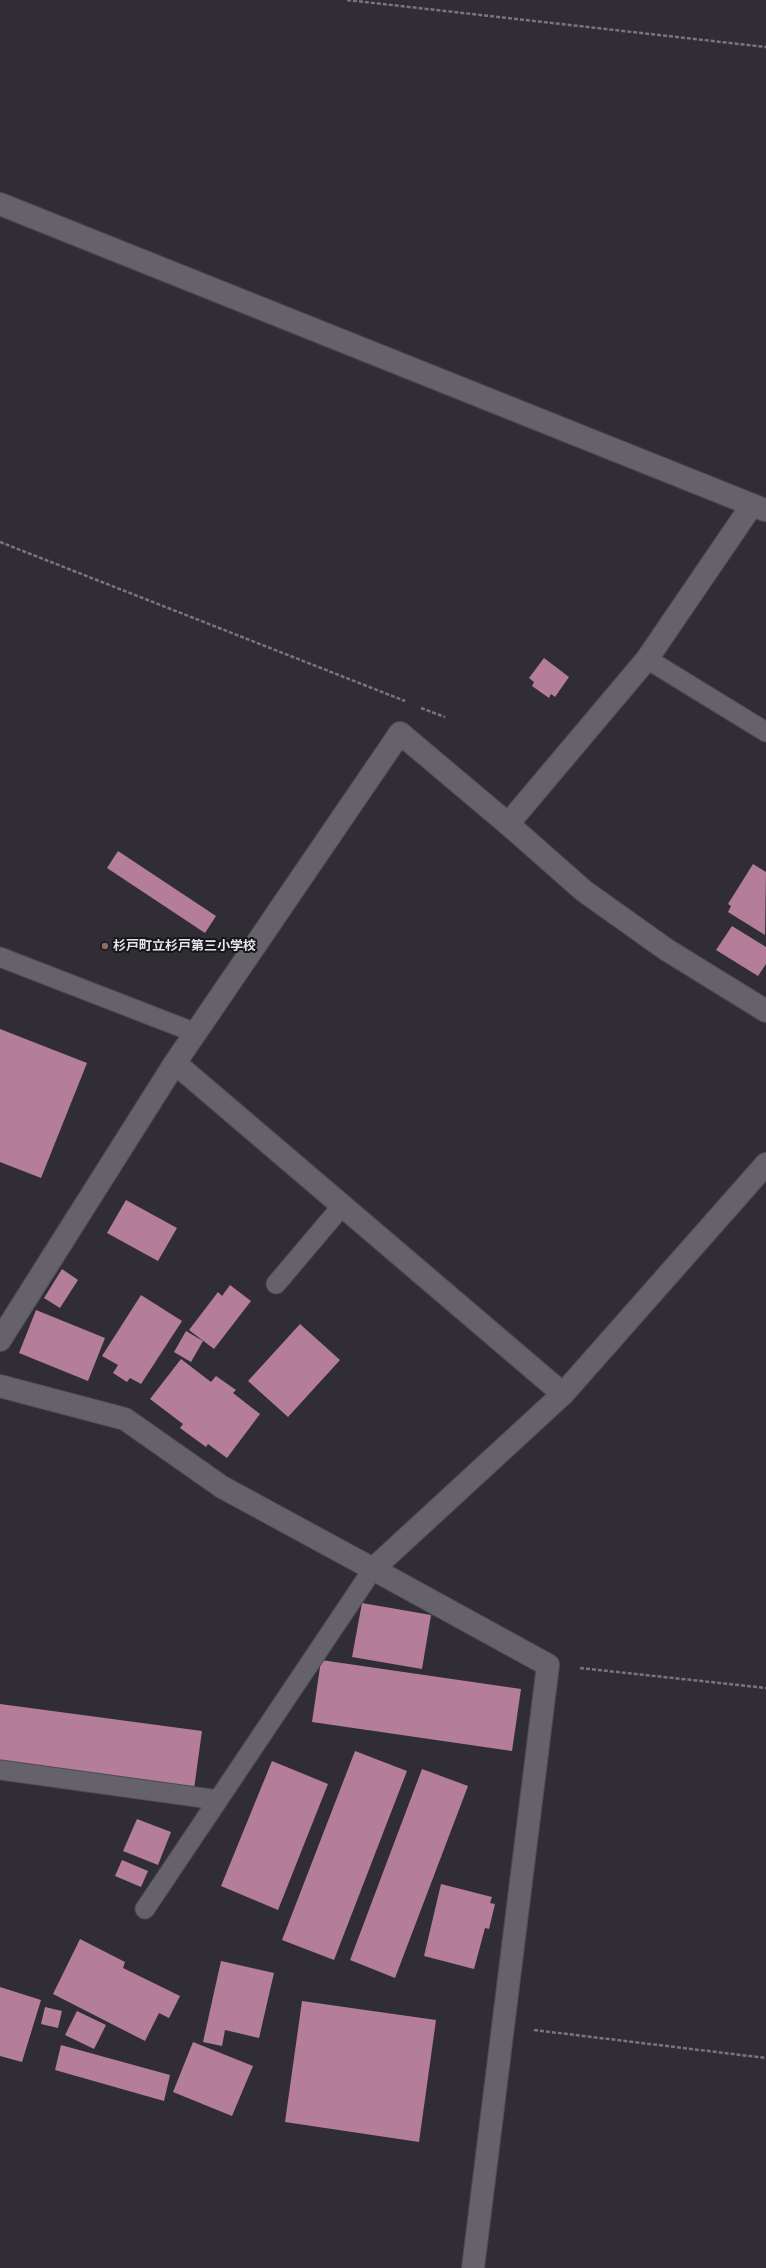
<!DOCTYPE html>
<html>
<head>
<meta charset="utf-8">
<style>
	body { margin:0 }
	canvas { display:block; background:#302d34 }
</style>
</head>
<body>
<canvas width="766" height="2268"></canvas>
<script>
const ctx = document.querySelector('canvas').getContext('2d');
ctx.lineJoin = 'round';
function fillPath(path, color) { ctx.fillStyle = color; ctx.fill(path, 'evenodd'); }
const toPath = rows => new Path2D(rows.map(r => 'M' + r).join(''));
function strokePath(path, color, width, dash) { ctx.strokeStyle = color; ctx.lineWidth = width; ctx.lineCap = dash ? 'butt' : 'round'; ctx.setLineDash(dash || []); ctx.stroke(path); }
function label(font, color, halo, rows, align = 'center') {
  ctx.font = font + ' "Crimson Pro","Noto Sans JP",serif'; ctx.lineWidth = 4; ctx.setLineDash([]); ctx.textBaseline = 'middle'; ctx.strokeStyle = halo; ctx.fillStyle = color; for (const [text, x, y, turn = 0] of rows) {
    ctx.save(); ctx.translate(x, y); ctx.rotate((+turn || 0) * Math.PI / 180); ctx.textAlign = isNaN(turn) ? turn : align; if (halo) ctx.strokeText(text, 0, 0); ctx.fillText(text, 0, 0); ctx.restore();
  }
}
const building = toPath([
	[544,658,569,677,555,697,551,694,549,698,532,686,534,682,529,678],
	[118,851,216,916,205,933,107,868],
	[753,864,766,872,765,935,728,912,731,906,728,904],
	[732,926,766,947,766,964,758,976,716,950],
	[0,1029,87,1063,41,1178,0,1162],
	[126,1200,177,1228,158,1261,107,1233],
	[62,1269,78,1280,60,1308,44,1298],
	[230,1285,251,1301,214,1349,189,1330,218,1292,222,1296],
	[141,1295,182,1321,141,1384,130,1378,127,1382,113,1373,118,1365,102,1356],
	[36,1310,105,1338,88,1381,19,1353],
	[300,1324,340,1360,288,1417,248,1381],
	[186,1331,203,1341,191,1362,174,1352],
	[181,1359,211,1382,216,1376,236,1390,233,1393,260,1414,227,1458,208,1444,206,1447,180,1428,183,1424,150,1399],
	[362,1603,431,1615,422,1669,352,1657],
	[321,1660,521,1689,512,1751,312,1722],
	[0,1704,202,1731,194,1789,0,1763],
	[355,1751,407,1771,334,1960,282,1940],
	[272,1761,328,1784,278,1910,221,1886],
	[422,1769,468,1786,395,1978,350,1960],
	[137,1819,171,1832,158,1865,123,1851],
	[122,1860,148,1871,141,1887,115,1876],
	[441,1884,492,1897,490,1903,495,1904,489,1929,485,1928,474,1969,424,1956],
	[80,1939,125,1962,123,1968,180,1996,169,2018,159,2013,145,2041,53,1994],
	[221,1961,274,1973,259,2038,225,2030,222,2046,203,2042],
	[0,1987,41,2000,22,2062,0,2056],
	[302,2001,436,2020,419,2142,285,2122],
	[45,2007,62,2011,58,2028,41,2024],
	[77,2011,106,2025,94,2049,65,2035],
	[193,2042,253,2066,232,2116,173,2092],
	[61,2045,170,2075,164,2101,55,2070]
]);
const path = toPath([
	[347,0,766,47],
	[0,542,405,701],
	[421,708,445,717],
	[580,1668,766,1688],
	[534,2030,766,2058]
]);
const service = toPath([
	[647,659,766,732],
	[0,957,196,1033],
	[276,1284,342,1206],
	[0,1770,218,1800],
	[145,1909,373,1569]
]);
const minor = toPath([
	[0,204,765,510],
	[508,824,584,891,667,950,766,1011],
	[175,1063,563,1394,373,1569,548,1665,473,2268],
	[0,1340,175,1063,400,733,508,824,647,659,752,505],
	[0,1386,125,1419,222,1487,373,1569],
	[563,1394,766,1164]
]);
const markers = [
	[105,946,4,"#8d6e63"]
];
const poiNames = [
	["杉戸町立杉戸第三小学校",113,946]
];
fillPath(building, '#b47d9a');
strokePath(service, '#4e4b51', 21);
strokePath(minor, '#4e4b51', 24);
strokePath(path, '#78757b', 2.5, [4, 2]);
strokePath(service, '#65626a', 19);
strokePath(minor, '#65626a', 22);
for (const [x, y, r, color] of markers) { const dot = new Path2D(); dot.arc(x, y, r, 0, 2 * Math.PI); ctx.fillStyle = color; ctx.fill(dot); strokePath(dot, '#171619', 1.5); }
label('bold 13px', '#e7e5ea', '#171619', poiNames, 'left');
</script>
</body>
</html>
